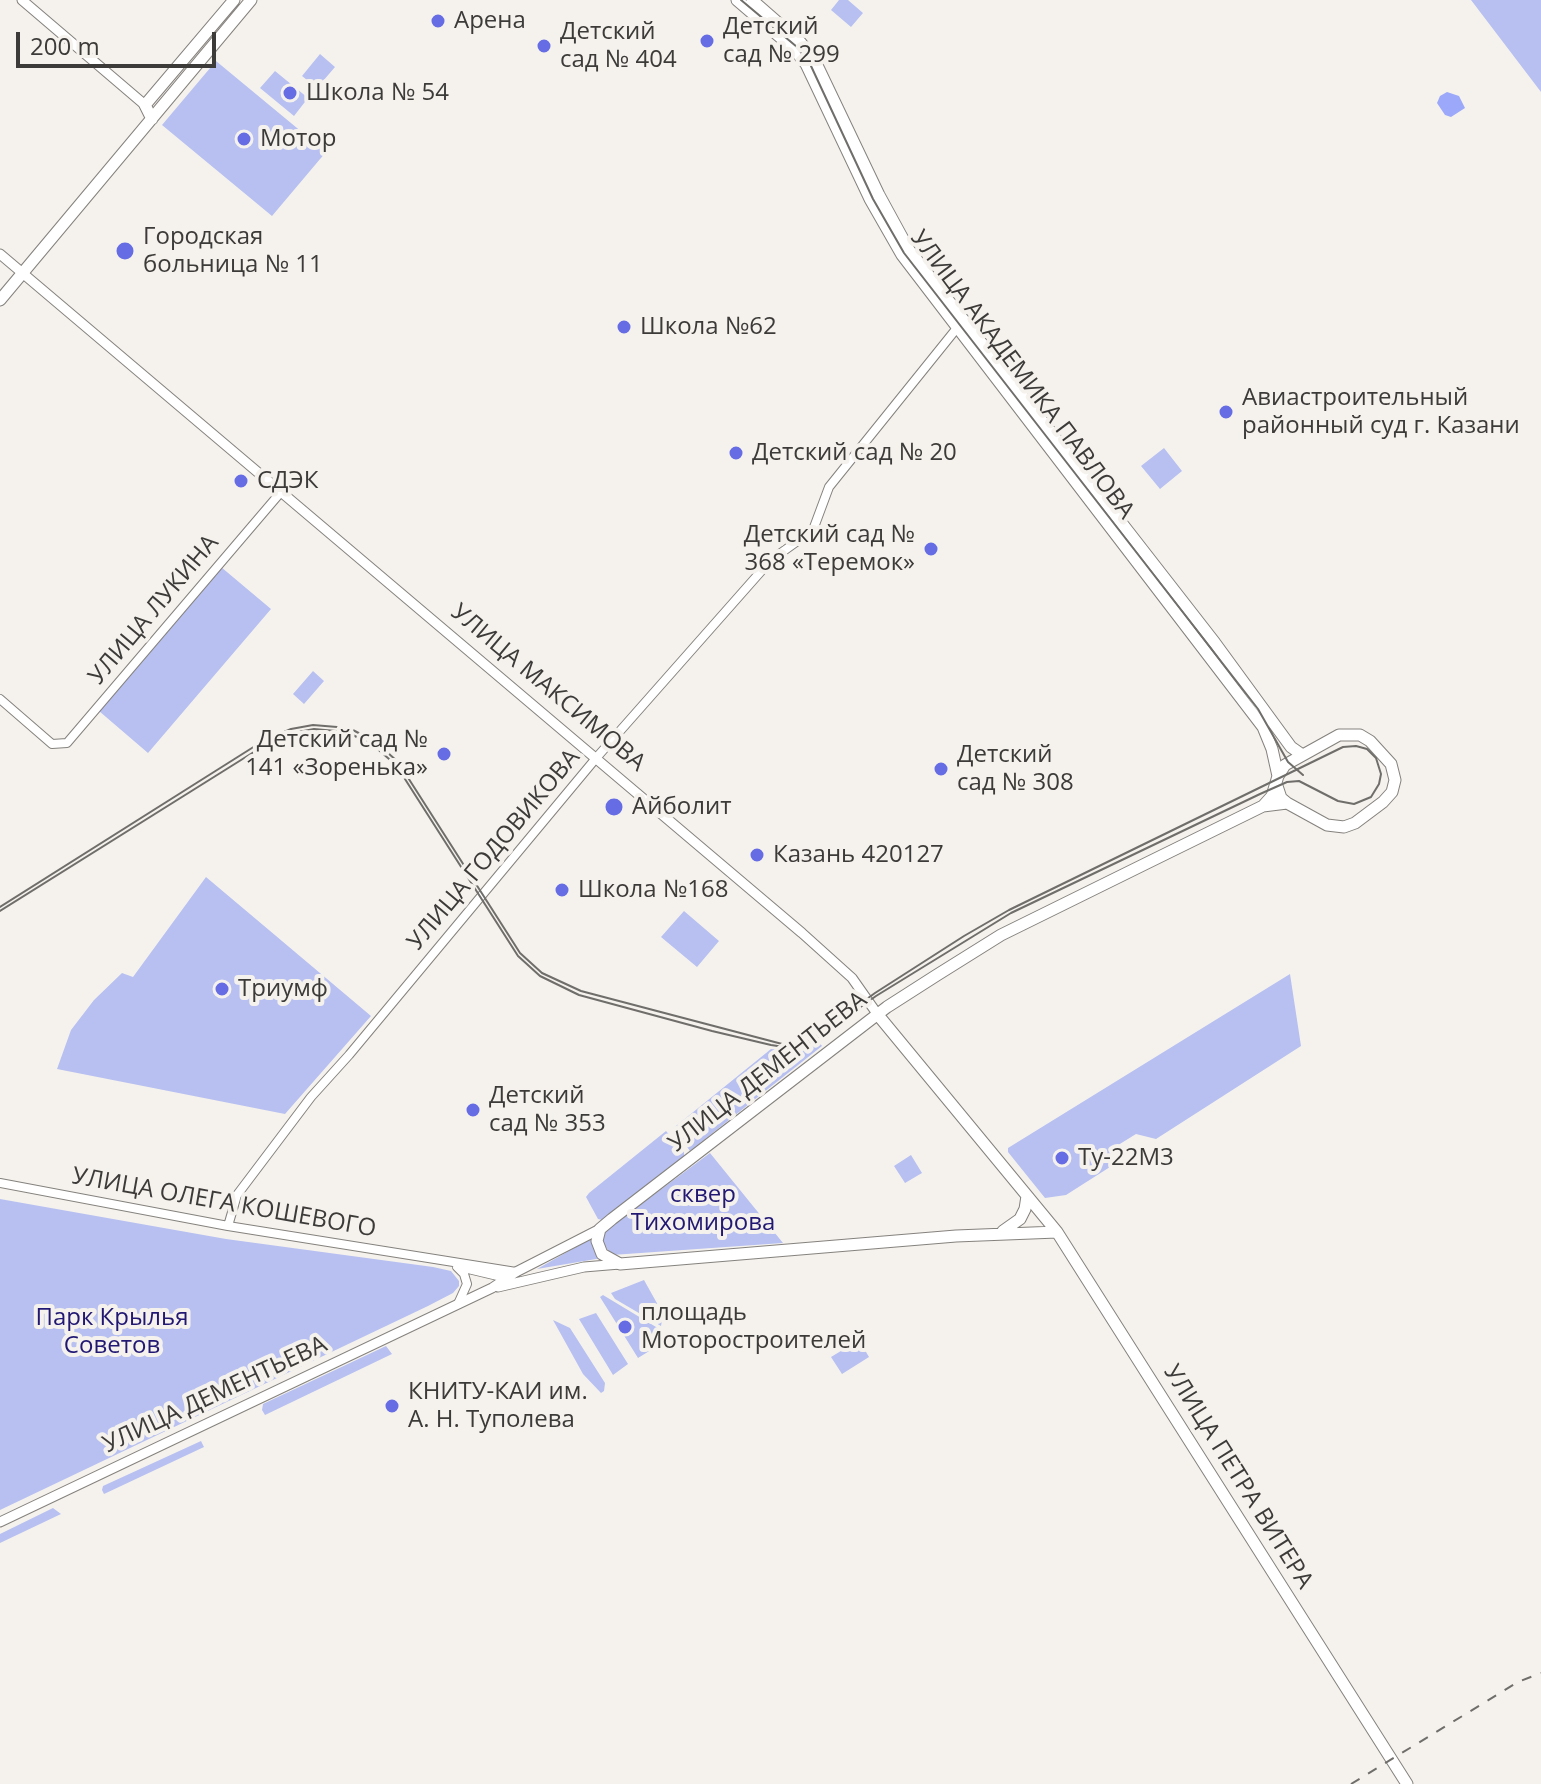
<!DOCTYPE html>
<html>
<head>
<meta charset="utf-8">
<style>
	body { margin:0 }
	#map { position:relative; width:1541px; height:1784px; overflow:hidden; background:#f5f2ed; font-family:"Open Sans",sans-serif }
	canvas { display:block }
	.scale { position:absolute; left:16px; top:32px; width:200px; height:36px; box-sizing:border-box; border:4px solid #3d3b39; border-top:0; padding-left:10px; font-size:24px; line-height:28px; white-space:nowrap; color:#3d3b39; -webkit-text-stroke:6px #f5f2ed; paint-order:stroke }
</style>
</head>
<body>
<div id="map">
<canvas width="1541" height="1784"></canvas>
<div class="scale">200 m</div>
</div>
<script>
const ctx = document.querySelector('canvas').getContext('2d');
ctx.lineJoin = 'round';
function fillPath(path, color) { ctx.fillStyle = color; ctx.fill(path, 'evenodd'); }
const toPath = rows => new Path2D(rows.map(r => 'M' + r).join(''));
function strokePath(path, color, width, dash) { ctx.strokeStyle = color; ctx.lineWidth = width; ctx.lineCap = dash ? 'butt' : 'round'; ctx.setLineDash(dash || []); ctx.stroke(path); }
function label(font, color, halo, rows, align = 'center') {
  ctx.font = font + ' "Open Sans",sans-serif'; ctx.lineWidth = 8; ctx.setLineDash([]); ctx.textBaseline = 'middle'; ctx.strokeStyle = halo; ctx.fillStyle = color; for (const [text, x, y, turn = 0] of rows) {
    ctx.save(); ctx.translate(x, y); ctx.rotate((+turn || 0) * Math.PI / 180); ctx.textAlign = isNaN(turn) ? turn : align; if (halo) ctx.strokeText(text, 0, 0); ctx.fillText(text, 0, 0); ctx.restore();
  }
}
const green = toPath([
	[839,0,848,0,863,13,851,27,831,10],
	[1471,0,1541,0,1541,92],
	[320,54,335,67,317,88,302,76],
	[216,61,326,152,272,216,162,125],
	[275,71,308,98,294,116,260,88],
	[1164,448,1182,471,1160,489,1141,466],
	[221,567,271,609,148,753,99,711],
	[313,671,324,681,304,704,293,694],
	[206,877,371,1016,285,1114,57,1069,71,1030,94,1000,122,973,133,977],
	[684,911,719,941,697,967,661,937],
	[1290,974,1301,1046,1156,1139,1136,1134,1115,1147,1110,1167,1066,1195,1045,1198,1008,1152,1008,1148],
	[819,1042,822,1046,690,1151,675,1130,676,1126,771,1049,801,1052],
	[666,1131,684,1152,684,1157,602,1220,598,1219,586,1197,589,1193],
	[710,1153,783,1243,612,1255,604,1245,602,1237,605,1231],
	[911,1155,922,1173,905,1183,894,1166],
	[0,1199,226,1239,433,1267,451,1271,459,1281,459,1286,453,1293,428,1306,0,1510],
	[592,1238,592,1246,602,1258,537,1269],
	[644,1280,663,1314,661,1326,615,1299,611,1293],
	[603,1295,661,1330,659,1345,638,1358,600,1297],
	[596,1313,628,1364,613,1375,579,1319],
	[553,1320,570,1328,605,1383,604,1391,601,1393,583,1374],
	[859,1340,869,1357,842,1374,831,1357],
	[386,1346,392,1354,265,1415,262,1410,263,1404],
	[201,1441,204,1447,104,1494,102,1490,103,1486],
	[53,1508,61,1514,0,1543,0,1534]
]);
const water = toPath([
	[1447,92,1459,96,1465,108,1451,117,1445,115,1437,103,1440,96]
]);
const tertiary = toPath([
	[0,699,52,744,67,743,281,492],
	[0,1183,228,1226,516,1272],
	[228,1226,237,1195,311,1097,349,1055,597,757,771,560,813,530,829,487,957,328],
	[457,1267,464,1274,467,1284,458,1304],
	[464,1268,506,1278]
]);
const secondary = toPath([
	[22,0,145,105],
	[0,254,802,933,852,978,878,1015],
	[498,1287,584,1267,620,1264],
	[0,1522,492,1288,516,1272,600,1229]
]);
const primary = toPath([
	[737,0,794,49,806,64,870,199,902,255,1263,727,1272,749,1278,776],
	[752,0,801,43,816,63,879,195,909,250,1215,643,1291,747,1301,754],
	[152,119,145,105,234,0],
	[0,300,251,0],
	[1263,806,1272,796,1278,776,1285,765,1339,735,1360,735,1370,741,1391,764,1395,780,1392,792,1383,802,1355,823,1344,827,1327,825,1287,803,1281,798,1277,786],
	[878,1015,1057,1232,1407,1784],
	[1003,1231,1020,1219,1025,1209,1027,1196],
	[1057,1232,956,1236,620,1264,602,1254,597,1241,600,1229,612,1219,887,1007,937,975,1001,935,1145,864,1263,806,1287,803]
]);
const tram = toPath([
	[741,0,797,47,811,66,873,199,904,253,1258,709,1288,762,1303,775],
	[0,907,263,741,291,729,313,725,349,728,376,742,398,762,520,953,542,973,581,991,786,1045,797,1045,812,1039,875,993,964,936,1009,910,1343,747,1356,746,1367,749,1376,758,1381,774,1379,784,1371,797,1354,804,1338,801,1299,781,1287,782,1260,794,1011,913,876,996,813,1041,797,1049,771,1045,712,1031,579,995,540,976,518,956,396,765,374,746,347,732,314,729,293,733,265,745,0,911]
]);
const rail = toPath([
	[1351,1784,1518,1682,1541,1673]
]);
const markers = [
	[438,21,8,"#656ce4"],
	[707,41,8,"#656ce4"],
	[544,46,8,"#656ce4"],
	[290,93,8,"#656ce4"],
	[244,139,8,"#656ce4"],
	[125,251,10,"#656ce4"],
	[624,327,8,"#656ce4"],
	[1226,412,8,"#656ce4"],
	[736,453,8,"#656ce4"],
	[241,481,8,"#656ce4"],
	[931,549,8,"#656ce4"],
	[444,754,8,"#656ce4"],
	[941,769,8,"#656ce4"],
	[614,807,10,"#656ce4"],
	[757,855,8,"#656ce4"],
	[562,890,8,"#656ce4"],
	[222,989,8,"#656ce4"],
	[473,1110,8,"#656ce4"],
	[1062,1158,8,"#656ce4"],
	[625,1327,8,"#656ce4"],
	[392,1406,8,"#656ce4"]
];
const poiNames = [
	["Арена",454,21],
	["Детский",723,27],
	["сад № 299",723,55],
	["Детский",560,32],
	["сад № 404",560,60],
	["Школа № 54",306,93],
	["Мотор",260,139],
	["Городская",143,237],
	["больница № 11",143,265],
	["Школа №62",640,327],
	["Авиастроительный",1242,398],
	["районный суд г. Казани",1242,426],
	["Детский сад № 20",752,453],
	["СДЭК",257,481],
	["Детский сад №",915,535,"right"],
	["368 «Теремок»",915,563,"right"],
	["Детский сад №",428,740,"right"],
	["141 «Зоренька»",428,768,"right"],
	["Детский",957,755],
	["сад № 308",957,783],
	["Айболит",632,807],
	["Казань 420127",773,855],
	["Школа №168",578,890],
	["Триумф",238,989],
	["Детский",489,1096],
	["сад № 353",489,1124],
	["Ту-22М3",1078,1158],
	["площадь",641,1313],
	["Моторостроителей",641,1341],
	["КНИТУ-КАИ им.",408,1392],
	["А. Н. Туполева",408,1420]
];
const streetNames = [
	["УЛИЦА АКАДЕМИКА ПАВЛОВА",1022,375,53],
	["УЛИЦА ЛУКИНА",154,610,-50],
	["УЛИЦА МАКСИМОВА",548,688,40],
	["УЛИЦА ГОДОВИКОВА",494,850,-50],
	["УЛИЦА ДЕМЕНТЬЕВА",768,1072,-38],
	["УЛИЦА ОЛЕГА КОШЕВОГО",224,1203,10],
	["УЛИЦА ДЕМЕНТЬЕВА",215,1395,-25],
	["УЛИЦА ПЕТРА ВИТЕРА",1238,1477,58]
];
const parkNames = [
	["сквер",703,1195],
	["Тихомирова",703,1223],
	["Парк Крылья",112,1318],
	["Советов",112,1346]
];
fillPath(green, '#b7c0f1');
fillPath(water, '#9ca8f9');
strokePath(tertiary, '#85827e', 10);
strokePath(secondary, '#85827e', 11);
strokePath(primary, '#85827e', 13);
strokePath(tertiary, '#fff', 8);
strokePath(secondary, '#fff', 9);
strokePath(primary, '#fff', 11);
strokePath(tram, '#706e6b', 2);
strokePath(rail, '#706e6b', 2, [10, 10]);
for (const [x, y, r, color] of markers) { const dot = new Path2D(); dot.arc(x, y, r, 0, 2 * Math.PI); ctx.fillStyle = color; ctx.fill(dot); strokePath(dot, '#f5f2ed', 3); }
label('24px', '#3d3b39', '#f5f2ed', poiNames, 'left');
label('24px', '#3d3b39', '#f5f2ed', streetNames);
label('24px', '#211873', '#f5f2ed', parkNames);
</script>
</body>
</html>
